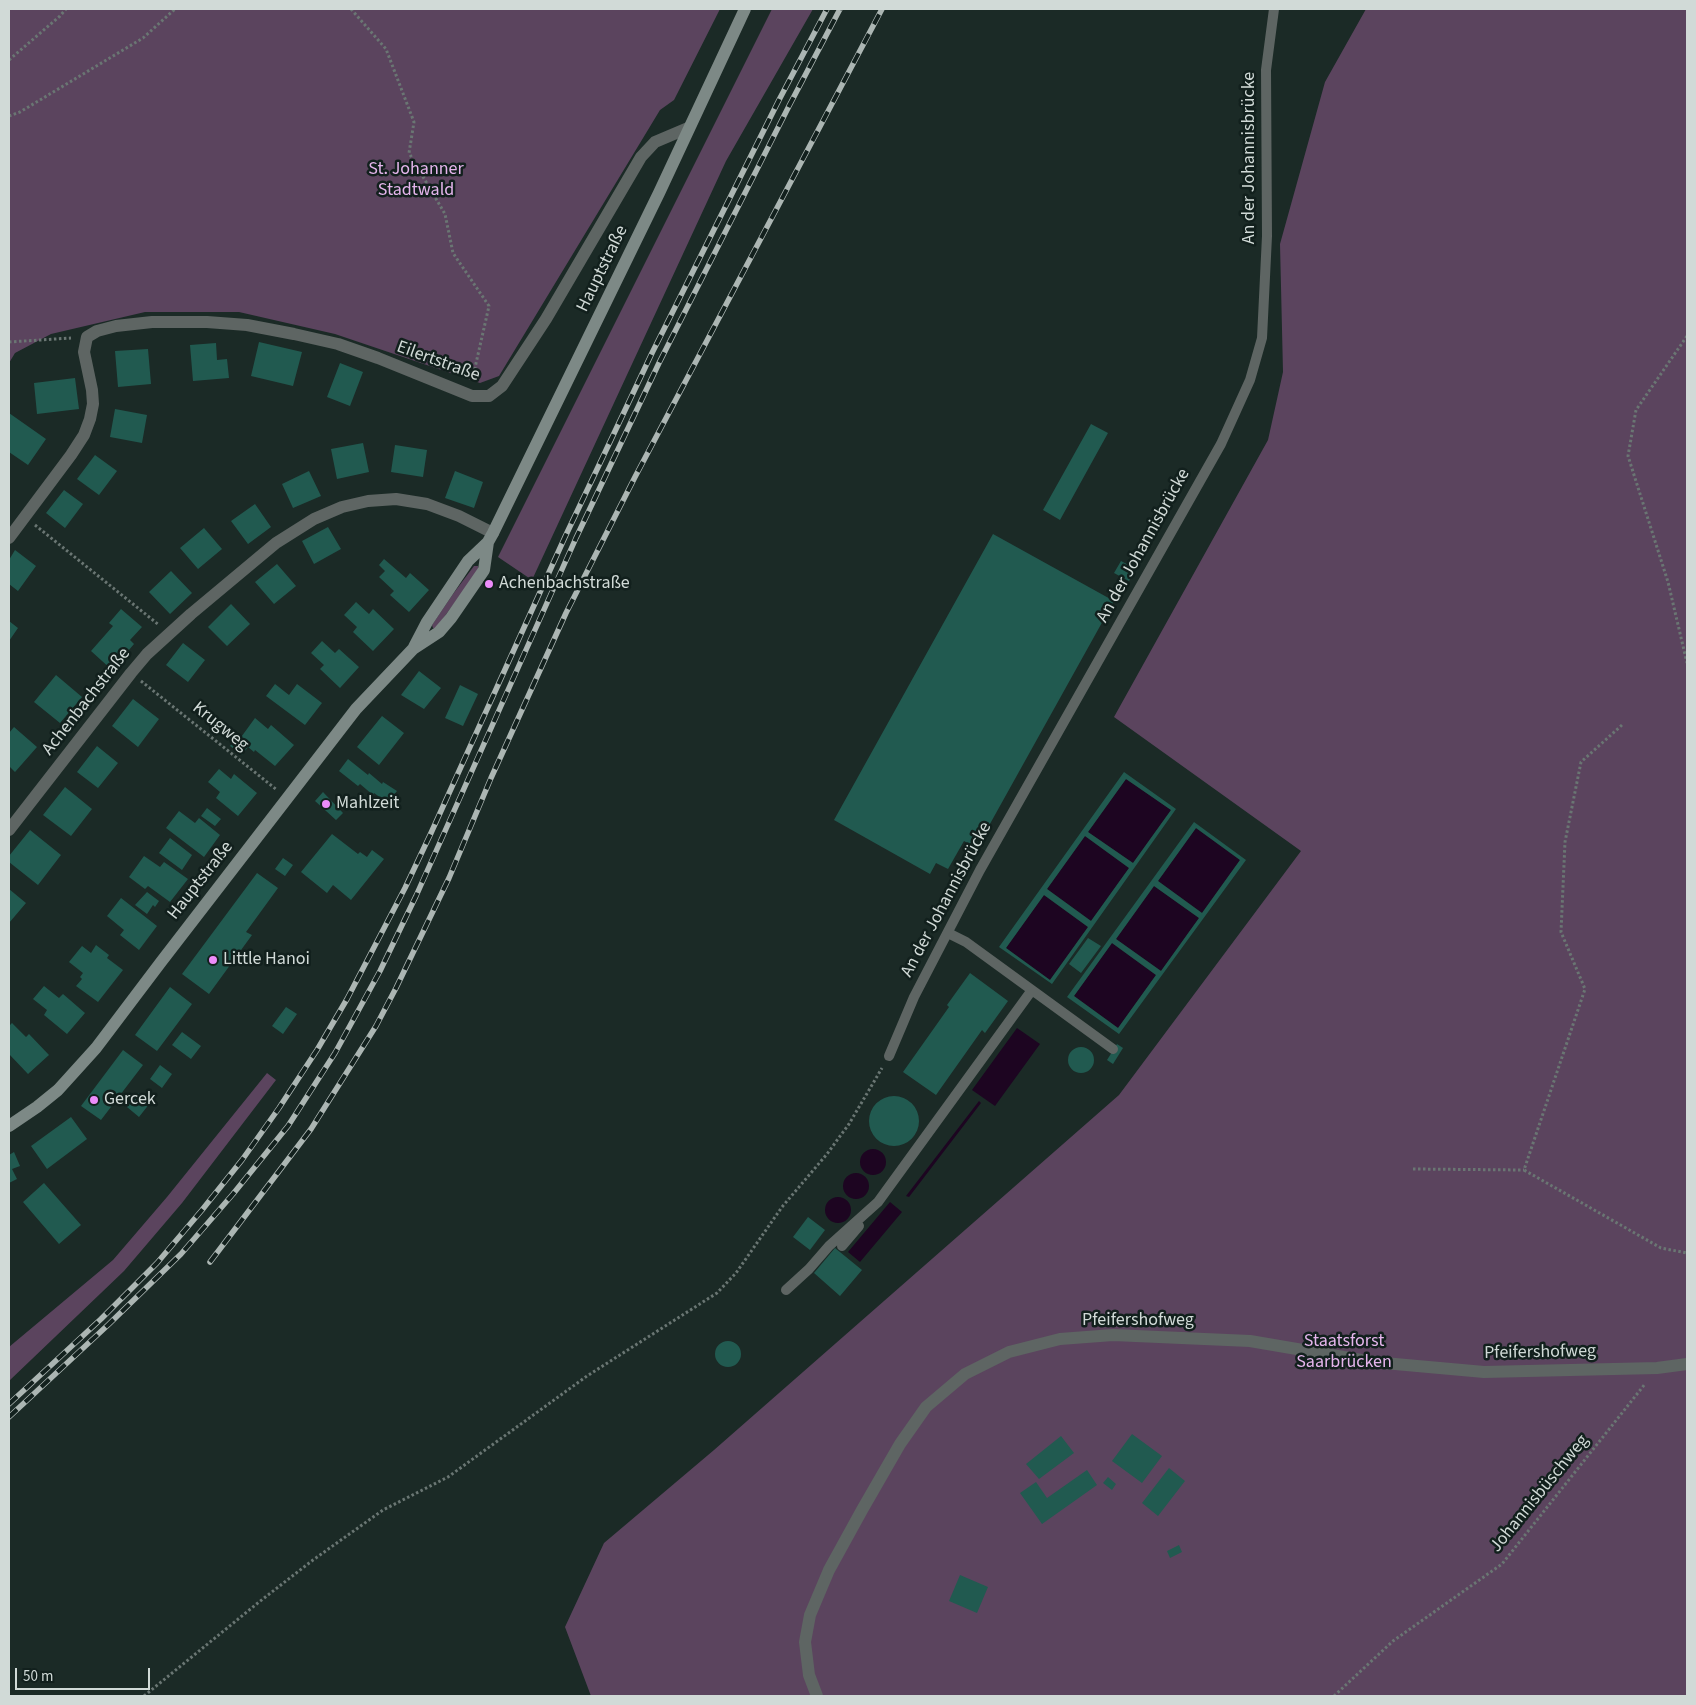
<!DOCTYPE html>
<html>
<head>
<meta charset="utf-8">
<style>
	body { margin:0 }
	#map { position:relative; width:1696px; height:1705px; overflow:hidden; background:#1b2a26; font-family:"Source Sans 3",sans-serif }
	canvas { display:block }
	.frame { position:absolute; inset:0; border:10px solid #d1dad7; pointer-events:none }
	.scale { position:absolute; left:15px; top:1668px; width:135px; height:22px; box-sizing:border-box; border:2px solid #d1dad7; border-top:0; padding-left:6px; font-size:15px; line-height:18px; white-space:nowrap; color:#d1dad7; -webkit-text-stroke:4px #12201d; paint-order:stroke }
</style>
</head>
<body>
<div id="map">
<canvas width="1696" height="1705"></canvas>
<div class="frame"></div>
<div class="scale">50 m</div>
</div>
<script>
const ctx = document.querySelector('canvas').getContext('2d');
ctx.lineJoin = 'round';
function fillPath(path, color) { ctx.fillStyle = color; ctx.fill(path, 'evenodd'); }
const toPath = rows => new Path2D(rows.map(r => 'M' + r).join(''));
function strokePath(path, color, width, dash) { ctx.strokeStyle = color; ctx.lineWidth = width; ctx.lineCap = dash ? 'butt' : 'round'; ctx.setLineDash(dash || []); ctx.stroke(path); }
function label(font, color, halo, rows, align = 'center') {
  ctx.font = font + ' "Source Sans 3",sans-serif'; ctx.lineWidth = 5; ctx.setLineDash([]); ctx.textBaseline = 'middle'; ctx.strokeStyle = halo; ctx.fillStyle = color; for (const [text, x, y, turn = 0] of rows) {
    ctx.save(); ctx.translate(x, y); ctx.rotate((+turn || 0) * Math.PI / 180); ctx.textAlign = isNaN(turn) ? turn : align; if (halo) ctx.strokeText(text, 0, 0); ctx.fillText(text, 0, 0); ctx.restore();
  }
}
const green = toPath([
	[9,9,720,9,674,100,660,110,499,376,480,383,335,334,239,312,145,312,51,334,15,353,9,363],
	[772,9,813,9,726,161,532,580,498,557],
	[1366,9,1687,9,1687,1696,591,1696,565,1627,604,1543,714,1450,1119,1095,1301,851,1114,717,1268,440,1283,372,1280,244,1325,82],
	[474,566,478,566,478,569,472,579,436,628,433,628,432,625,453,594],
	[267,1073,276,1080,182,1203,124,1271,9,1381,9,1347,113,1260,167,1197]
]);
const water = toPath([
	[1126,779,1171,810,1133,863,1088,832],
	[1196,828,1240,860,1202,913,1158,881],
	[1085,836,1129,868,1091,921,1047,889],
	[1154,886,1199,918,1161,971,1116,939],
	[1044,895,1088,927,1050,980,1006,948],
	[1112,943,1156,975,1118,1028,1074,996],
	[1017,1028,1040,1044,995,1106,972,1090],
	[979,1101,981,1103,909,1197,906,1196],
	'860 1162a13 13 0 1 1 26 0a13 13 0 1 1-26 0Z',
	'843 1186a13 13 0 1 1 26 0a13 13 0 1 1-26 0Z',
	'825 1210a13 13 0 1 1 26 0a13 13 0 1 1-26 0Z',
	[890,1202,902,1212,860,1262,848,1252]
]);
const building = toPath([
	[259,342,302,352,293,386,251,376],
	[216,343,217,360,227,359,229,378,193,381,190,345],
	[148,349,151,384,118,387,115,351],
	[340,363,363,372,350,406,327,397],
	[75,378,79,409,37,414,34,383],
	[115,409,147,415,142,443,110,437],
	[9,413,46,439,28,465,9,452],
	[1091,424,1108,433,1060,520,1043,510],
	[363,443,369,472,337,479,331,449],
	[395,445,427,450,423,477,391,472],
	[95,455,117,471,99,495,77,479],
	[309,471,321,496,293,508,282,484],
	[455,471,483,482,474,508,445,498],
	[64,490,83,504,65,528,46,513],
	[255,504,271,527,248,544,231,521],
	[328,527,341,549,314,564,302,541],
	[204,528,222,549,198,569,180,548],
	[993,534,1114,601,981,840,978,838,973,846,964,841,948,869,936,863,930,874,834,820],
	[15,550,36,566,18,591,9,584,9,560],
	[384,559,406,578,410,573,429,590,409,612,390,595,394,591,379,577,385,571,379,565],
	[1121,561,1136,569,1129,581,1114,573],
	[277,564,296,586,274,604,255,582],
	[171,571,192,593,170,614,149,592],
	[356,602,369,614,373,609,394,629,373,651,353,632,357,627,344,615],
	[231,604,250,624,227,646,208,627],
	[121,609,142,627,130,640,134,644,112,670,91,651,113,626,109,623],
	[9,621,18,628,9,641],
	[322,641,335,653,339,649,359,667,340,688,320,669,324,665,311,653],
	[183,643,205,660,188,682,166,665],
	[419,671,441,688,424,709,401,695],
	[56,675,82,697,60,723,34,702],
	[275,684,289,695,297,684,322,703,305,725,266,696],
	[460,685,478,694,463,726,445,718],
	[133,699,159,719,138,747,112,726],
	[382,716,404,733,379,765,357,747],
	[255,718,268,729,271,725,294,745,275,766,255,750,254,752,248,747,242,755,230,746,236,738,239,740],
	[14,727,37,747,15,772,9,766,9,733],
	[97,746,118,763,98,788,77,772],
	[348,759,368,775,369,773,382,784,383,782,397,791,388,802,381,797,381,798,374,793,373,795,360,784,358,786,339,771],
	[219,769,231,779,234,774,257,793,238,816,216,798,220,792,208,782],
	[1124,772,1176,809,1052,984,999,947],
	[1126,779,1171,810,1133,863,1088,832],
	[1085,836,1129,868,1091,921,1047,889],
	[1044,895,1088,927,1050,980,1006,948],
	[65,787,92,809,71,836,43,815],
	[323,792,343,813,336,820,315,801],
	[207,808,221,819,215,826,201,816],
	[179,811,195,823,199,818,220,835,204,857,166,828],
	[1194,822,1246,860,1119,1034,1067,997],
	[1196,828,1240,860,1202,913,1158,881],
	[1154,886,1199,918,1161,971,1116,939],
	[1112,943,1156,975,1118,1028,1074,996],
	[30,830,61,855,38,885,9,862,9,856],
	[332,834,358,854,360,852,367,857,372,850,384,859,351,900,333,885,327,893,301,872],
	[170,838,192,855,182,870,159,853],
	[144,856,160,867,164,862,188,879,170,902,148,886,145,889,129,877],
	[283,858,293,865,285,876,275,869],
	[257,873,278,888,246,932,252,935,209,994,182,974],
	[9,889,26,903,9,923],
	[147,892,159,901,155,907,153,905,147,914,135,905],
	[121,898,157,926,139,950,120,935,124,930,107,916],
	[1088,938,1101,946,1081,973,1069,964],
	[96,945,109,955,107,958,123,970,98,1002,76,986,82,979,80,977,83,973,69,962,82,946,91,953],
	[970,973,1008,1001,985,1033,982,1030,936,1095,903,1072,949,1007,947,1005],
	[44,986,59,998,63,994,85,1013,67,1034,44,1015,47,1010,33,999],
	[170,987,192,1004,157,1051,135,1035],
	[286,1007,297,1014,283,1034,272,1026],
	[12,1023,26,1037,29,1034,49,1055,28,1074,9,1054,9,1026],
	[182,1032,201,1046,191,1059,172,1045],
	[1117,1044,1123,1048,1113,1064,1107,1060],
	'1068 1060a13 13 0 1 1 26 0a13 13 0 1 1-26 0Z',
	[123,1050,143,1065,101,1120,81,1106],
	[160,1065,172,1074,162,1088,150,1079],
	[138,1093,150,1103,139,1117,127,1107],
	'869 1121a25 25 0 1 1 50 0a25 25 0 1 1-50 0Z',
	[71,1117,87,1139,47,1169,31,1146],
	[14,1152,20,1166,12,1169,17,1179,9,1183,9,1155],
	[44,1183,81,1225,59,1244,23,1202],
	[808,1217,825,1230,810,1250,793,1237],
	[835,1248,862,1270,840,1296,814,1273],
	'715 1354a13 13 0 1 1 26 0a13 13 0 1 1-26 0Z',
	[1132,1434,1162,1456,1142,1483,1112,1461],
	[1061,1436,1074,1453,1039,1479,1026,1464],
	[1169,1468,1185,1481,1158,1516,1142,1503],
	[1087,1470,1097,1485,1042,1524,1020,1493,1036,1482,1047,1498],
	[1108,1477,1116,1484,1112,1490,1103,1483],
	[1179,1545,1182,1552,1170,1558,1167,1551],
	[960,1575,988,1587,977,1613,949,1601]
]);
const path = toPath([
	[351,9,386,49,414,122,409,153,445,214,453,253,489,306,472,381],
	[9,60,60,16,66,9],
	[9,116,20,112,143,38,175,9],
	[1687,336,1636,410,1628,456,1668,582,1687,663],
	[9,342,71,338],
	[35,525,159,625],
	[141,681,277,790],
	[1622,725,1581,762,1565,842,1561,932,1585,989,1524,1170,1661,1248,1687,1253],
	[1413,1169,1524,1170],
	[144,1696,259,1602,313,1560,383,1510,448,1477,587,1376,717,1293,736,1273,782,1207,827,1154,849,1124,882,1068],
	[1334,1696,1393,1641,1502,1564,1645,1384]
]);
const lane = toPath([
	[948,933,966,942,1113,1049],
	[889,1056,914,997,980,870,1221,444,1250,380,1262,338,1267,236,1266,70,1274,9],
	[842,1246,859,1226],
	[786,1290,809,1269,829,1246,878,1202,1032,990]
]);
const street = toPath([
	[9,538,71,455,84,435,90,419,93,404,92,390,84,352,87,337,97,331,116,326,152,322,207,322,247,325,294,334,338,344,378,358,472,396,489,396,502,386,546,319,641,157,655,142,688,128],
	[9,830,131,673,147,654,191,614,276,543,314,519,342,507,368,501,396,499,427,504,459,516,493,533],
	[817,1696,809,1675,805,1642,810,1615,829,1570,862,1510,900,1444,926,1407,965,1374,1009,1352,1060,1339,1113,1335,1250,1341,1373,1362,1484,1372,1657,1368,1687,1364]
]);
const secondary = toPath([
	[414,647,427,622,468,561,488,542,493,533,659,193,745,9],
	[9,1126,37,1107,58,1090,96,1048,161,962,356,709,413,649,439,632,451,618,484,570,488,542]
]);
const rail = toPath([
	[210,1262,311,1129,376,1026,396,988,449,878,491,778,566,613,635,477,882,9],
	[9,1404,101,1319,157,1263,202,1210,242,1160,279,1108,317,1050,347,999,405,888,431,833,565,537,652,353,779,100,827,9],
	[9,1417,109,1324,181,1254,233,1194,288,1126,335,1053,380,971,416,896,576,538,659,363,789,106,840,9]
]);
const markers = [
	[489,584,5,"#ec8cfa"],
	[326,804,5,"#ec8cfa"],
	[213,960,5,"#ec8cfa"],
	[94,1100,5,"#ec8cfa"]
];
const streetNames = [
	["An der Johannisbrücke",1250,158,-90],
	["Hauptstraße",603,269,-64],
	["Eilertstraße",438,362,20],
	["An der Johannisbrücke",1144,546,-61],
	["Achenbachstraße",87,702,-52],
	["Krugweg",220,727,39],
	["Hauptstraße",201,881,-52],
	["An der Johannisbrücke",947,900,-62],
	["Pfeifershofweg",1138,1321],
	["Pfeifershofweg",1540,1353,-1],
	["Johannisbüschweg",1540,1494,-51]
];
const parkNames = [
	["St. Johanner",416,170],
	["Stadtwald",416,191],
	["Staatsforst",1344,1342],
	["Saarbrücken",1344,1363]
];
const poiNames = [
	["Achenbachstraße",499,584],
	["Mahlzeit",336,804],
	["Little Hanoi",223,960],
	["Gercek",104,1100]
];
fillPath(green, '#5b445e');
fillPath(water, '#1d0521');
fillPath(building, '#215a50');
strokePath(path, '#6a7673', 3, [2.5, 2.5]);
strokePath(lane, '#5e6563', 10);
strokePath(street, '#5e6563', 12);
strokePath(secondary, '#7d8986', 12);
strokePath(rail, '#acb6b3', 5.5);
strokePath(rail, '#12201d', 4, [11]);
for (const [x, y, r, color] of markers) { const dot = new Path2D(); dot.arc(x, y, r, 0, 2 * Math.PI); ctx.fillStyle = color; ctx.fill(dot); strokePath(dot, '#12201d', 2); }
label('18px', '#d1dad7', '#12201d', streetNames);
label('18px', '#e5b5ec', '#12201d', parkNames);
label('18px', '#d1dad7', '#12201d', poiNames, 'left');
</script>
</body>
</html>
